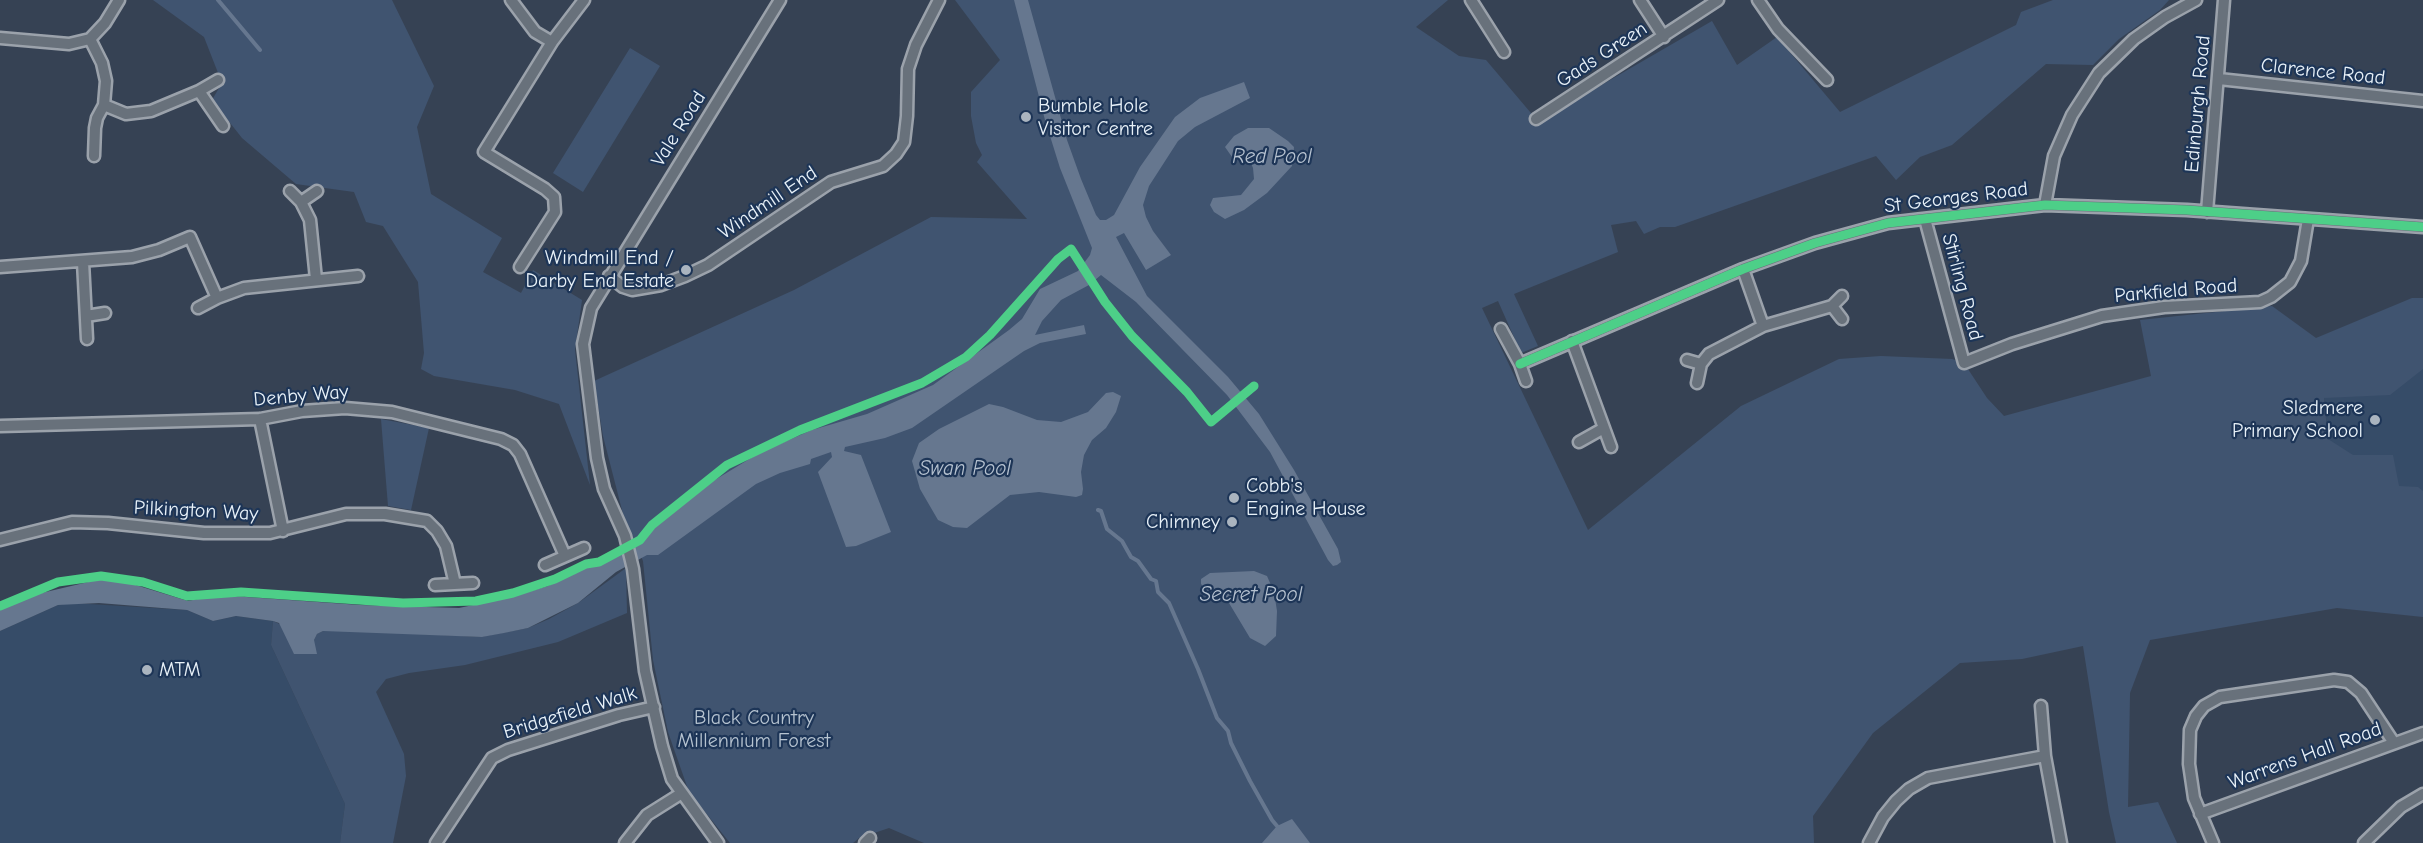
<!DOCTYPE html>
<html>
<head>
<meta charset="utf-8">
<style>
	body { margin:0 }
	canvas { display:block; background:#364254 }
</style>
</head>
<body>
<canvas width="2423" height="843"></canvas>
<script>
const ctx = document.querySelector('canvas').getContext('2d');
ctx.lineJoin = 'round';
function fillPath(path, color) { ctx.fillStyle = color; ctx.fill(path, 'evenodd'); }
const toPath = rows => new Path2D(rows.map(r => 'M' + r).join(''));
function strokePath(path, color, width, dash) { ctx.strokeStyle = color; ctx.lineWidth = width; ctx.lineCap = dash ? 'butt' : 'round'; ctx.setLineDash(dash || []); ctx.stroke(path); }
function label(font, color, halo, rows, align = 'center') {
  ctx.font = font + ' "Comic Neue",sans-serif'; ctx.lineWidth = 4.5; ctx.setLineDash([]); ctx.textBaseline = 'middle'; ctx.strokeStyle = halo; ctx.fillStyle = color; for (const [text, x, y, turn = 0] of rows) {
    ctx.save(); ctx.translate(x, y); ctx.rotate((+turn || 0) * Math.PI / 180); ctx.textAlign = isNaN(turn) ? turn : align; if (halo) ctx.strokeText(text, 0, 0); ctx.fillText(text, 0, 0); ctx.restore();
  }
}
const built = toPath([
	[2412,298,2423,298,2423,540,2331,467,2324,398],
	[72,603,187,610,213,621,236,616,273,621,271,645,345,804,340,843,0,843,0,631,58,605]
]);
const green = toPath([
	[153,0,392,0,434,86,417,127,431,194,502,238,483,272,521,293,533,270,582,300,575,350,590,485,559,404,515,390,434,376,421,369,424,353,418,282,383,226,366,222,354,192,296,184,242,138,212,100,222,83,204,37],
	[955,0,1448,0,1416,27,1459,56,1486,60,1536,119,1541,120,1712,21,1737,65,1777,37,1840,112,2016,25,2021,12,2053,0,2169,0,2160,10,2119,39,2093,65,2046,64,1952,145,1920,157,1896,180,1876,156,1675,227,1660,227,1644,234,1636,221,1611,225,1618,252,1514,294,1538,346,1521,353,1498,301,1482,308,1588,530,1741,406,1839,359,1881,356,1952,359,1964,363,1987,398,2004,416,2151,376,2140,320,2272,306,2316,338,2412,298,2423,298,2423,369,2390,395,2324,398,2328,439,2353,455,2393,455,2399,486,2418,487,2423,491,2423,617,2337,608,2150,640,2130,693,2128,807,2158,802,2177,843,2116,843,2109,812,2083,646,2022,659,1960,663,1873,733,1813,816,1814,843,924,843,889,828,859,838,853,843,730,843,689,792,668,732,653,660,643,561,623,514,603,436,594,381,794,290,931,217,1027,219,977,162,982,155,976,143,971,116,971,92,1000,60],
	[630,48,660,66,583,192,553,173],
	[381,419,429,428,411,510,388,506],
	[626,568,627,613,558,642,465,665,409,673,386,679,376,692,404,754,406,776,393,843,340,843,345,804,271,645,273,621,314,640,317,634,323,631,341,630,481,637,528,628,549,619,578,603]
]);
const water = toPath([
	[1014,0,1028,0,1067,140,1081,179,1096,215,1100,220,1106,220,1114,215,1140,167,1175,117,1200,98,1244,82,1250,98,1195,127,1178,141,1149,186,1143,205,1146,217,1153,231,1171,255,1146,270,1124,233,1116,237,1147,296,1228,377,1259,414,1294,470,1338,549,1341,562,1337,565,1333,566,1328,560,1270,452,1227,395,1136,302,1101,275,1089,285,1061,300,1042,321,1035,335,1084,325,1086,334,1040,343,1024,351,912,428,885,438,845,447,844,451,861,455,891,532,856,546,846,547,818,472,832,457,831,452,811,459,810,464,780,473,756,484,658,555,647,555,616,572,578,603,528,628,504,633,482,637,323,631,317,634,314,640,317,654,294,654,279,623,273,621,236,616,213,621,187,610,99,603,58,605,0,631,0,609,33,595,101,579,129,583,188,601,218,595,360,605,459,608,511,597,548,586,584,567,601,564,644,539,650,532,700,489,761,452,812,430,867,414,933,385,1009,330,1022,319,1040,289,1078,271,1090,255,1092,248,1060,168,1045,120],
	[1248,128,1269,128,1288,141,1294,147,1292,166,1267,193,1244,210,1225,219,1214,212,1210,205,1213,198,1241,195,1254,179,1253,168,1248,156,1232,157,1225,147,1234,136],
	[1113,392,1121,396,1116,412,1106,428,1092,440,1084,455,1081,472,1083,489,1082,495,1076,497,1039,492,1010,495,967,528,953,527,938,520,920,489,912,461,919,443,939,429,989,404,1003,407,1037,420,1061,422,1088,412,1106,393],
	[1254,571,1267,576,1274,592,1277,611,1276,636,1265,646,1250,638,1229,603,1211,595,1201,584,1201,579,1210,573],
	[1292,819,1310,843,1262,843,1277,826]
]);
const stream = toPath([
	[218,0,260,50],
	[1098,510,1101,511,1107,529,1122,541,1131,557,1138,561,1151,579,1156,581,1158,592,1169,603,1198,669,1217,718,1228,731,1231,743,1250,781,1272,820,1277,826]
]);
const minor = toPath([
	[511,0,535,32,552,42],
	[1471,0,1504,52],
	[1640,0,1664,37],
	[1758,0,1778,29,1827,80],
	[0,38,69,44,90,39,102,63,106,81,104,105,126,114,151,111,199,91],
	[90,39,105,23,119,0],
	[2219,79,2423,101],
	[218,80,199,91,223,126],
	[1536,119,1718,0],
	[94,156,95,128,97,118,104,105],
	[290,191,301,202,317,191],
	[301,202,310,220,316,279],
	[2045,205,2054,156,2072,115,2099,73,2134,39,2165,17,2196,0],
	[2207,212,2224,0],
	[1925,219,1964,363,2012,344,2102,316,2164,307,2260,302,2271,297,2290,282,2301,261,2308,219],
	[83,262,87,339],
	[0,267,132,257,159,250,190,237,217,298,244,288,358,276],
	[520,267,555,212,554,197,545,189,484,152,552,42,584,0],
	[1743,269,1763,326],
	[609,276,623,287,632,290,661,285,685,276,708,265,831,182,883,166,896,154,904,142,907,116,908,69,916,45,939,0],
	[1832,306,1842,319],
	[198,308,217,298],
	[86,316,105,313],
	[1501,329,1520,364,1526,381],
	[1572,341,1611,447],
	[1687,360,1701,364],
	[1520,364,1743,269,1815,243,1888,223,2045,205,2187,210,2423,227],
	[1697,383,1701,364,1709,354,1763,326,1832,306,1842,296],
	[260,419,283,531],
	[0,426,260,419,302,411,345,408,392,412,501,439,513,445,520,454,565,556],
	[1579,442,1604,428],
	[0,540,72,522,108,523,204,533,270,533,346,514,385,514,427,521,437,531,446,546,455,584],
	[545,565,584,548],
	[435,585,473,583],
	[2041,706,2045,756,2061,843],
	[2200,814,2423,733],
	[436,843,492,758,508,750,619,715,654,707],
	[625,843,647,815,682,793],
	[718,843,672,779,662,746,645,671,633,569,625,536,604,489,597,458,583,344,591,308,780,0],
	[865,843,870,838],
	[1869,843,1883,817,1896,801,1909,789,1928,778,2045,756],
	[2213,843,2194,798,2189,764,2190,730,2196,716,2204,706,2220,697,2334,680,2348,682,2361,693,2394,743],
	[2364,843,2401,807,2423,794]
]);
const cycleway = toPath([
	[1520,364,1743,269,1815,243,1888,223,2045,205,2187,210,2423,227],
	[0,606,58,582,101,576,143,582,187,596,241,592,403,603,476,601,513,593,555,579,586,564,599,562,640,540,652,525,727,465,800,430,922,383,966,357,990,335,1058,259,1071,249,1105,302,1132,336,1187,392,1211,422,1254,386]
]);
const markers = [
	[1026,117,6,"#aab4bf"],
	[686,270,6,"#aab4bf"],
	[2375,420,6,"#aab4bf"],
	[1234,498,6,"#aab4bf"],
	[1232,522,6,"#aab4bf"],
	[147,670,6,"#aab4bf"]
];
const streetNames = [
	["Gads Green",1602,55,-33],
	["Clarence Road",2323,72,6],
	["Edinburgh Road",2198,104,-85],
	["Vale Road",679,129,-58],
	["St Georges Road",1956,198,-7],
	["Windmill End",768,203,-34],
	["Stirling Road",1962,287,75],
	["Parkfield Road",2176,291,-5],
	["Denby Way",301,396,-5],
	["Pilkington Way",196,511,3],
	["Bridgefield Walk",570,713,-17],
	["Warrens Hall Road",2305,756,-20]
];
const poiNames = [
	["Bumble Hole",1038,106],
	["Visitor Centre",1038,129],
	["Windmill End /",674,258,"right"],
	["Darby End Estate",674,281,"right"],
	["Sledmere",2363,408,"right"],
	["Primary School",2363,431,"right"],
	["Cobb's",1246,486],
	["Engine House",1246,509],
	["Chimney",1220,522,"right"],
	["MTM",159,670]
];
const parkNames = [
	["Black Country",754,718],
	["Millennium Forest",754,741]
];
const waterNames = [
	["Red Pool",1272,157],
	["Swan Pool",965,469],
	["Secret Pool",1251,595]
];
fillPath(built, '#364c68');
fillPath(green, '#405470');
fillPath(water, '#66778f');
strokePath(stream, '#66778f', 4);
strokePath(minor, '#9ba2ab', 15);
strokePath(minor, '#68717b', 10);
strokePath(cycleway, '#4dcf88', 9);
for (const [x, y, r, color] of markers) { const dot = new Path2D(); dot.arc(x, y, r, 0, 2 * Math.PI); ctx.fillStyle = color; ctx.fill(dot); strokePath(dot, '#1d3557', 2); }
label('20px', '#e8f1f8', '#1d3557', streetNames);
label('20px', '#e8f1f8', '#1d3557', poiNames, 'left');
label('20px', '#b6c3d0', '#1d3557', parkNames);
label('italic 21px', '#b6c2d0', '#1d3557', waterNames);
</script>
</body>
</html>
